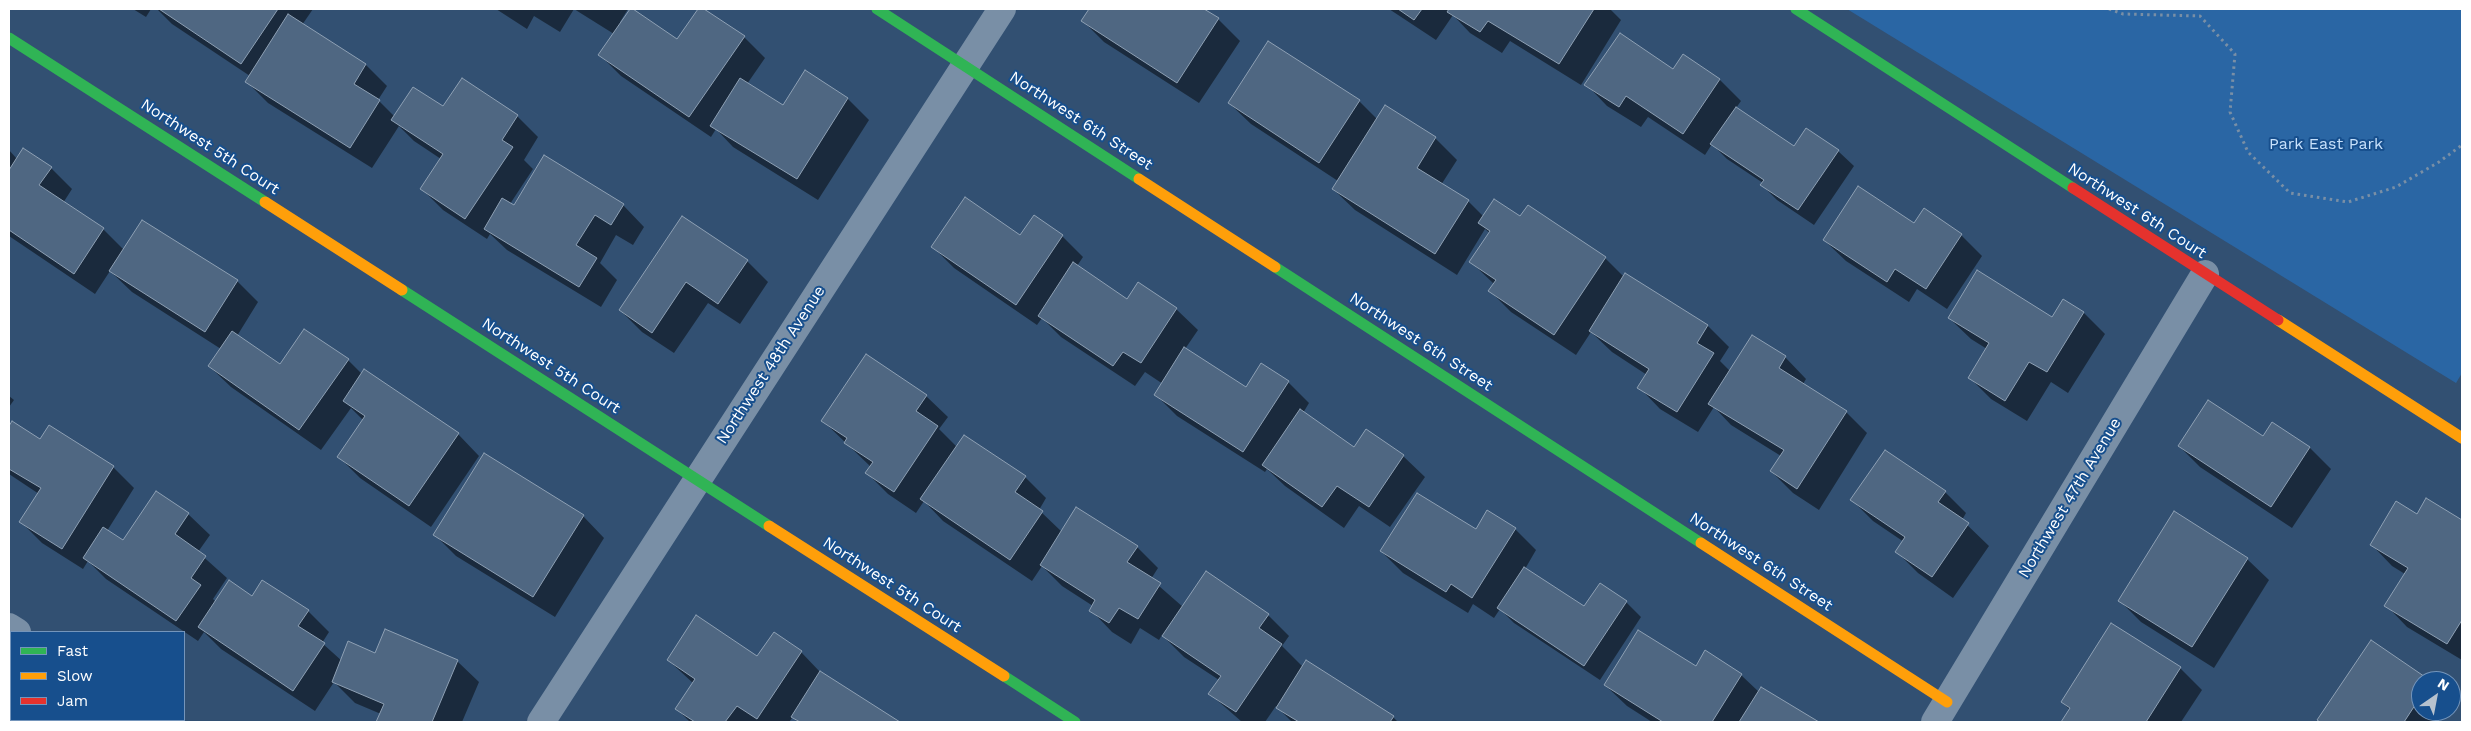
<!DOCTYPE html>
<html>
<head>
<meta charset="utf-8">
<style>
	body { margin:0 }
	#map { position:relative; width:2471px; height:731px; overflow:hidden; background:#325072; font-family:"Work Sans",sans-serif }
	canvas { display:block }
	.frame { position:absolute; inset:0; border:10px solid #fff; pointer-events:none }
	.legend { position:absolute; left:10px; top:631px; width:175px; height:90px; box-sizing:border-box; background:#174f8d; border:1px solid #7495bb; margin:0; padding:6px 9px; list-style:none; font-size:15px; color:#fff }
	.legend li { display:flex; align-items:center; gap:10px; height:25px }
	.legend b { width:25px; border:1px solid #7495bb }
	.north { position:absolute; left:2411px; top:671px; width:50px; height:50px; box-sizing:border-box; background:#174f8d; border:1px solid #7495bb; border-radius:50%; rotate:33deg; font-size:14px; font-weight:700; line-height:20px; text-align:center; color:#fff }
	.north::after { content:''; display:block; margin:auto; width:18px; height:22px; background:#b7c2ce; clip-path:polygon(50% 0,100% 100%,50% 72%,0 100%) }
</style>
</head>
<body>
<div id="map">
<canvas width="2471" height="731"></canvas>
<div class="frame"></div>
<ul class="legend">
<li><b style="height:6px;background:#30b455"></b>Fast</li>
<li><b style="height:6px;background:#ff9f0a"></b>Slow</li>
<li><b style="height:6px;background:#e5322d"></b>Jam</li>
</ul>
<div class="north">N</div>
</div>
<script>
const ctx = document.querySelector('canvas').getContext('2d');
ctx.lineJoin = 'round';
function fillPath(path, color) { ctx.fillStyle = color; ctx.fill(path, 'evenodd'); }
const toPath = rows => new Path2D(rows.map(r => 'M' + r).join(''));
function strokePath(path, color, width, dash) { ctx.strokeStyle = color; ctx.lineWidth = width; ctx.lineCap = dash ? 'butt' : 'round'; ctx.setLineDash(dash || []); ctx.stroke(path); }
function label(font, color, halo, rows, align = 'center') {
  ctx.font = font + ' "Work Sans",sans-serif'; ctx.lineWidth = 4; ctx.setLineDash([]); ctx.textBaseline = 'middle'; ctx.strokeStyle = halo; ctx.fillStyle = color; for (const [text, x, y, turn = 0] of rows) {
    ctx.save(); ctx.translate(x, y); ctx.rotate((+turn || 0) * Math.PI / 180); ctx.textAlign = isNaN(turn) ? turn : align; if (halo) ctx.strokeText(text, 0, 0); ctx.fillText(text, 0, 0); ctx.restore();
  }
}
const green = toPath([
	[1847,9,2462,9,2462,373,2456,383]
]);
const shadow = toPath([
	[133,9,151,9,146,17],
	[157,9,313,9,302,25,366,65,387,86,378,100,395,117,444,108,517,116,538,137,524,160,533,169,510,204,514,207,544,157,623,205,644,227,633,245,616,235,600,263,617,280,601,307,507,250,490,234,487,239,443,210,421,188,441,159,414,141,399,126,372,168,268,103,247,82,250,76,172,24],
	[496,9,628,9,620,22,621,23,631,9,678,40,699,9,702,9,744,37,765,58,747,84,783,107,805,72,848,99,869,120,818,200,733,147,716,129,711,137,621,76,600,55,614,34,574,9,560,32,534,16,527,29],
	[1090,9,1202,9,1218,19,1240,41,1199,103,1104,42,1083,21],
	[1389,9,1610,9,1621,20,1581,85,1510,41,1502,53,1470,33,1453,15,1436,40],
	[1683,56,1720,80,1741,101,1736,108,1795,148,1807,130,1838,151,1854,166,1814,225,1777,200,1762,185,1763,183,1727,159,1712,144,1705,155,1648,117,1641,127,1607,106,1586,84,1674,71],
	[1359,101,1377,119,1385,106,1435,138,1457,160,1441,185,1468,201,1484,217,1521,218,1605,258,1624,277,1625,275,1708,326,1729,347,1720,361,1730,371,1785,357,1806,379,1803,384,1846,412,1867,433,1819,510,1793,493,1771,471,1781,456,1731,425,1714,407,1698,432,1660,409,1639,387,1647,375,1612,352,1591,332,1576,355,1511,312,1490,291,1494,284,1471,262,1490,233,1485,229,1457,275,1355,210,1333,189,1338,181,1251,124,1229,103],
	[9,150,17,159,51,168,72,189,63,203,103,229,124,250,237,281,258,302,237,336,280,365,348,360,362,374,458,434,479,456,431,527,360,478,339,457,364,421,351,408,321,450,231,387,209,366,221,349,132,292,110,271,95,294,9,236],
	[682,217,747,261,768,282,740,324,708,303,674,353,642,332,620,310],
	[1914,225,1961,235,1982,256,1947,309,1917,289,1909,302,1846,261,1824,240],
	[1062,236,1083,257,1077,266,1128,300,1176,309,1198,330,1185,349,1246,388,1288,382,1309,403,1303,413,1354,448,1403,456,1425,477,1390,527,1359,506,1344,528,1285,486,1267,469,1265,472,1177,416,1156,395,1163,384,1145,372,1135,386,1061,337,1042,318,1037,325,954,268,932,246,1021,237],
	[2084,313,2105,334,2068,393,2051,382,2027,421,1991,399,1969,377,1987,349,1971,339,1949,318,2052,319],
	[9,396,14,400,9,407],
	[926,396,948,417,939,429,957,447,1025,477,1046,498,1039,510,1062,532,1137,547,1158,568,1151,579,1183,607,1268,615,1289,636,1282,646,1303,667,1393,717,1398,722,1292,722,1276,706,1265,722,1242,722,1210,694,1219,680,1184,657,1162,635,1159,640,1140,628,1131,644,1112,632,1091,610,1093,606,1062,586,1042,566,1032,581,943,521,924,501,916,513,888,494,867,473,871,467,823,421],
	[9,422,40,441,113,467,134,488,107,531,124,542,188,514,210,535,198,552,227,578,213,599,216,602,252,597,308,611,329,632,322,643,342,661,375,654,457,661,479,682,462,722,378,722,381,714,355,703,334,682,315,711,221,649,204,632,198,641,106,579,88,561,83,569,42,543,21,522,39,494,9,474],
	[2179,446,2309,447,2331,469,2292,528,2200,467],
	[1945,492,1966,513,1962,520,1989,546,1953,598,1918,573,1897,552,1904,542,1873,521,1852,500],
	[2427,500,2462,522,2462,660,2407,627,2386,605,2405,574,2392,566,2371,544,2417,515],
	[2174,513,2247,559,2269,580,2214,668,2141,622,2119,600],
	[583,516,604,538,555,617,456,556,434,534],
	[1515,529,1536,550,1525,569,1585,608,1626,602,1641,617,1600,680,1514,623,1500,609,1494,618,1473,604,1468,613,1403,573,1381,551,1476,531],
	[2112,625,2180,668,2202,690,2181,722,2062,722,2070,710,2062,702],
	[2371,642,2429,681,2421,681,2421,711,2447,711,2439,722,2321,722,2319,720],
	[801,652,822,674,898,722,798,722,793,717,789,722,690,722,677,709,694,684,668,660,758,658],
	[1696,668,1741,675,1759,692,1762,688,1816,722,1652,722,1627,706,1605,685]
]);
const building = toPath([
	[159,9,278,9,241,64,159,9],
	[630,9,633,9,677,39,698,9,704,9,745,36,689,117,598,55,630,9],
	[1089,9,1204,9,1219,18,1177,83,1081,21,1089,9],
	[1398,9,1422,9,1414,20,1398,9],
	[1449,9,1594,9,1559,64,1488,21,1480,32,1447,12,1449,9],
	[288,14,366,64,354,84,380,100,350,148,245,82,288,14],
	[1620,33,1673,69,1683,54,1720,79,1683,134,1626,96,1619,107,1584,85,1620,33],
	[1268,41,1360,100,1319,163,1228,103,1268,41],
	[805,70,848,98,797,179,710,126,740,78,783,105,805,70],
	[462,78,518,115,502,140,513,147,465,219,420,189,443,154,391,120,413,87,443,106,462,78],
	[1385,105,1436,137,1417,168,1469,200,1435,254,1332,189,1385,105],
	[1736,107,1794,146,1806,128,1839,150,1798,210,1760,185,1764,180,1710,144,1736,107],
	[23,148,52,167,39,185,104,228,74,274,9,230,9,170,23,148],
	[544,155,624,204,611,225,595,215,576,245,597,258,579,287,484,229,502,198,514,205,544,155],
	[1858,186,1914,223,1924,208,1962,234,1926,289,1895,269,1887,282,1823,240,1858,186],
	[965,197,1020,235,1034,215,1063,235,1016,305,931,247,965,197],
	[1494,199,1520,216,1528,205,1606,257,1554,335,1488,291,1496,280,1469,262,1490,231,1478,223,1494,199],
	[682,216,748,260,718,304,686,282,652,333,619,310,682,216],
	[142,220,238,280,205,332,109,271,142,220],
	[1073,262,1127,299,1138,282,1177,308,1141,363,1123,352,1113,366,1038,316,1073,262],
	[1977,270,2052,317,2063,299,2084,312,2047,372,2029,362,2005,401,1968,378,1989,343,1948,318,1977,270],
	[1625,273,1708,325,1697,343,1714,353,1677,412,1637,388,1649,369,1589,331,1625,273],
	[304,329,349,359,299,430,208,366,232,331,280,364,304,329],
	[1752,335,1786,356,1779,368,1847,411,1797,489,1770,471,1784,450,1708,404,1752,335],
	[1184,347,1246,387,1261,363,1289,381,1243,452,1154,395,1184,347],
	[866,354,927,395,916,411,938,426,894,492,865,473,873,462,844,443,847,438,821,421,866,354],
	[364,369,459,433,409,506,337,457,365,416,343,401,364,369],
	[2208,400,2263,436,2272,422,2310,447,2271,507,2178,446,2208,400],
	[1300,409,1354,447,1366,429,1404,455,1369,507,1337,486,1322,507,1262,465,1300,409],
	[12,421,40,439,49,425,114,466,62,549,19,522,41,488,9,469,9,426,12,421],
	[964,435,1026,476,1015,492,1043,511,1010,560,920,499,964,435],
	[1885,450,1946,491,1938,502,1969,523,1932,577,1895,552,1905,537,1850,500,1885,450],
	[484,453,584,515,533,597,433,535,484,453],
	[156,491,189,513,175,534,206,556,191,578,201,585,176,621,83,558,103,527,123,540,156,491],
	[1417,493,1476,529,1487,510,1516,528,1472,598,1451,584,1446,592,1380,551,1417,493],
	[2426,498,2462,520,2462,620,2447,644,2384,606,2408,568,2370,545,2396,501,2417,514,2426,498],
	[1076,507,1138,546,1127,562,1161,583,1138,619,1119,608,1109,623,1089,611,1095,600,1040,565,1076,507],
	[2174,511,2248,558,2192,647,2118,601,2174,511],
	[1524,567,1584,606,1600,583,1627,601,1584,666,1497,608,1524,567],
	[1206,571,1269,614,1259,628,1282,644,1236,712,1208,694,1221,676,1162,636,1206,571],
	[229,580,252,596,262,580,309,610,298,626,325,643,293,691,198,627,229,580],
	[696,615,757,656,774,632,802,651,757,719,737,706,725,722,695,722,675,709,695,679,667,660,696,615],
	[2111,623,2181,667,2146,722,2061,722,2070,708,2061,702,2111,623],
	[385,629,458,660,432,722,376,722,384,704,332,682,348,641,375,653,385,629],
	[1638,630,1696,666,1705,650,1742,674,1712,722,1663,722,1604,685,1638,630],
	[2371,640,2431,681,2421,681,2421,696,2404,722,2320,722,2317,720,2371,640],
	[1306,660,1394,716,1390,722,1299,722,1276,708,1306,660],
	[820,671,900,722,800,722,791,717,820,671],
	[1761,687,1819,722,1739,722,1761,687]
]);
const path = toPath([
	[2109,9,2123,14,2200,16,2235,54,2230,112,2248,152,2290,193,2348,202,2396,187,2439,162,2462,145]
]);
const street = toPath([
	[9,627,17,632],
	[153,720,157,722],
	[541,722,1002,9],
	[1935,722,2205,274]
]);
const fast = toPath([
	[877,9,1139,179],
	[1796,9,2073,188],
	[9,38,265,202],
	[1275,267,1701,543],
	[402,290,769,526],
	[1004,676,1075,722]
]);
const slow = toPath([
	[1139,179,1275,267],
	[265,202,402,290],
	[2278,320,2462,438],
	[769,526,1004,676],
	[1701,543,1947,702]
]);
const jam = toPath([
	[2073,188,2278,320]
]);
const streetNames = [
	["Northwest 6th Street",1081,121,33],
	["Northwest 5th Court",210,147,33],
	["Northwest 6th Court",2137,211,33],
	["Northwest 6th Street",1421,342,33],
	["Northwest 48th Avenue",771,365,-57],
	["Northwest 5th Court",551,366,33],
	["Northwest 47th Avenue",2070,498,-59],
	["Northwest 6th Street",1761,562,33],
	["Northwest 5th Court",892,585,33]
];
const parkNames = [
	["Park East Park",2326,144]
];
fillPath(green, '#2a66a4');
fillPath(shadow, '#0007');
fillPath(building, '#4f6782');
strokePath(building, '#8ea0b4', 1);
strokePath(path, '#798fa6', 3, [2.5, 4]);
strokePath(street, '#798fa6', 28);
strokePath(fast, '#30b455', 11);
strokePath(slow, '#ff9f0a', 11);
strokePath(jam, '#e5322d', 11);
label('16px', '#fff', '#174f8d', streetNames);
label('16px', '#c8e1fb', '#174f8d', parkNames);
</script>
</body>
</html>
